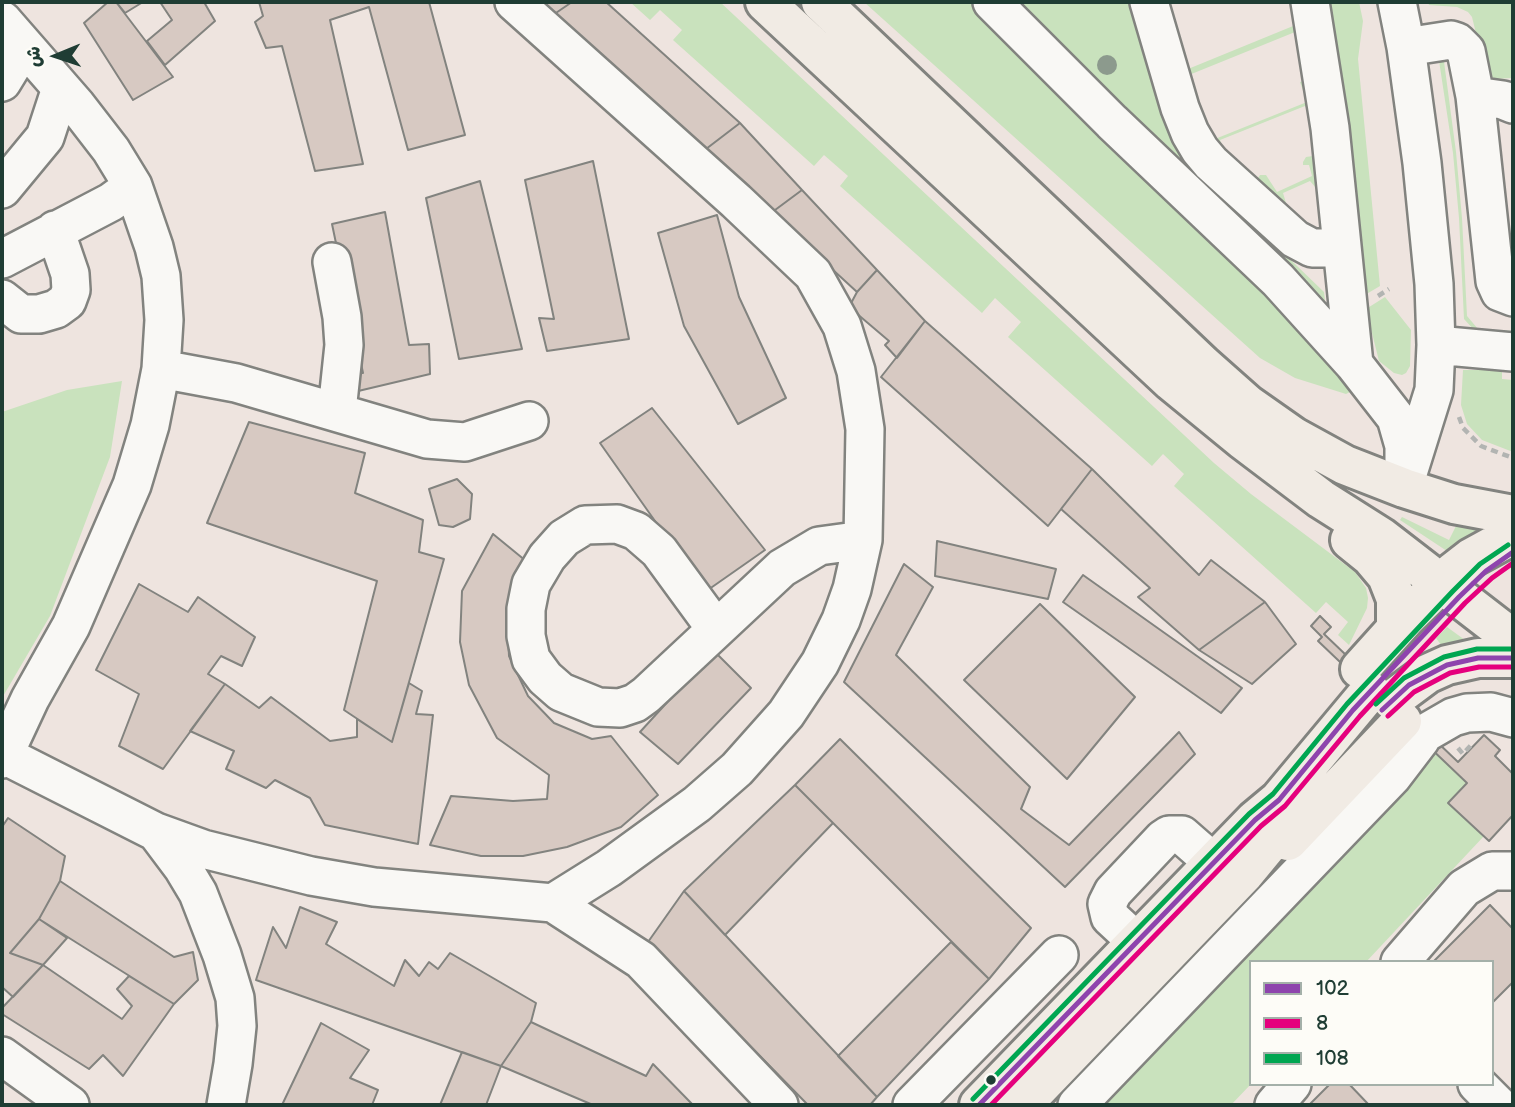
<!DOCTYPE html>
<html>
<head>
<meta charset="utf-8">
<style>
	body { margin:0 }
	#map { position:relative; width:1515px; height:1107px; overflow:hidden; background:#eee4df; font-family:"Balsamiq Sans","Playpen Sans Arabic",sans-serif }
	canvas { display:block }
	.frame { position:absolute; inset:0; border:4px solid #1f3d34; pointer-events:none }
	.legend { position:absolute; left:1249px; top:960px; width:245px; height:126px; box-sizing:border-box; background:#fdfcf7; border:2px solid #a4b0a9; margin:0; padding:9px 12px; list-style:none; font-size:21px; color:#1f3d34 }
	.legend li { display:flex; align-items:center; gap:14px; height:35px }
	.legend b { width:35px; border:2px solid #a4b0a9 }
	.north { position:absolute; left:21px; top:21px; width:70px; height:70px; -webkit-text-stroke:5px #fdfcf7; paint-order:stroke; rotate:268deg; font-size:19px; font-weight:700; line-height:28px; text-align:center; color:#1f3d34 }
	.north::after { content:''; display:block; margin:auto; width:24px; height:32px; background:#1f3d34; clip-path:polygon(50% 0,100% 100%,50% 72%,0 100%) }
</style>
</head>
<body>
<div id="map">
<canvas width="1515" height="1107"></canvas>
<div class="frame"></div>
<ul class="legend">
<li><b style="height:9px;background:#8e44ad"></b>102</li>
<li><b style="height:9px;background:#e5007d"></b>8</li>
<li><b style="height:9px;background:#00a651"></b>108</li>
</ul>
<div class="north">ش</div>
</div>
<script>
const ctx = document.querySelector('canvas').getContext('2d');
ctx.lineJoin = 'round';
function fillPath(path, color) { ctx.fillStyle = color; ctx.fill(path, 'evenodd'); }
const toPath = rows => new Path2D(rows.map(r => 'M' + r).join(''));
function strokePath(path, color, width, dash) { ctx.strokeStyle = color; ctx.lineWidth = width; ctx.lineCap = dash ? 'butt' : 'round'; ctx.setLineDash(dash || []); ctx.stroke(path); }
const green = toPath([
	[630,2,720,2,1214,463,1251,494,1355,572,1366,588,1368,598,1367,608,1349,645,1338,635,1348,622,1326,602,1316,613,1174,486,1184,474,1163,454,1152,466,1008,337,1021,322,995,298,982,313,840,186,848,176,824,155,814,166,673,40,682,30,660,10,650,20],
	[864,2,980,2,1300,321,1352,391,1346,394,1295,378,1260,358],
	[1008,2,1138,2,1183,156,1324,292,1326,309],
	[1321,2,1359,2,1363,21,1358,59,1380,286,1353,302],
	[1428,2,1513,2,1513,78,1494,79,1485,70,1472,17,1468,12,1457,7,1429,5],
	[1298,24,1300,30,1189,75,1182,52,1188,69],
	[1438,54,1443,54,1456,152,1462,218,1467,316,1478,329,1513,331,1513,343,1475,331,1464,319,1459,218,1453,153],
	[1304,81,1313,118,1305,106,1220,140,1226,155,1223,156,1215,139,1307,102,1300,82],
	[1313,156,1316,158,1320,199,1316,188,1310,181,1283,193,1289,213,1256,181,1260,175,1266,175,1277,192,1312,176,1309,165,1303,165,1303,162,1306,157],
	[1385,297,1411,330,1410,366,1406,373,1402,375,1394,373,1379,361,1366,309],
	[1463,370,1502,370,1502,379,1513,380,1513,452,1482,440,1467,424,1461,405],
	[122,381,110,457,50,616,2,698,2,412,67,390],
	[1402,517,1449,540,1458,522,1499,525,1456,557,1400,520],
	[1447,627,1476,648,1447,653,1436,638],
	[1436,753,1467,783,1449,803,1484,836,1366,962,1251,962,1251,1084,1231,1105,1105,1105]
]);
const building = toPath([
	[108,2,116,2,173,77,133,100,84,23,108,2],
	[116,2,143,2,125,13,116,2],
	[160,2,204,2,215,21,165,65,147,41,172,20,160,2],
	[259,2,429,2,465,135,408,150,369,7,330,20,363,164,315,171,282,46,266,48,255,22,263,16,259,2],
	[535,2,572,2,550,17,535,2],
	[572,2,606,2,740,123,706,149,550,17,572,2],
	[740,123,802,190,771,213,706,149,740,123],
	[593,161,629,339,547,351,539,318,554,319,525,180,593,161],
	[480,181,522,349,459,359,426,198,480,181],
	[802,190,877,270,857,292,771,213,802,190],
	[385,212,409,345,429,344,430,374,354,392,348,373,363,373,332,224,385,212],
	[717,215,739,297,786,398,738,424,684,326,658,233,717,215],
	[877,270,925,321,897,358,885,345,889,341,849,307,857,292,877,270],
	[925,321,1092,469,1048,526,881,377,925,321],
	[652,408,765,550,705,592,600,443,652,408],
	[249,422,365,453,355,493,423,520,419,552,444,559,392,742,344,710,377,581,207,523,249,422],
	[1092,469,1199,575,1211,560,1265,602,1199,650,1138,597,1150,588,1061,509,1092,469],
	[457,479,472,494,470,519,453,527,439,525,429,489,457,479],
	[493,534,526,561,507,609,509,656,528,696,554,723,592,739,611,736,658,795,621,827,567,847,523,856,481,856,430,845,451,796,513,801,547,799,549,775,497,738,469,685,460,642,462,591,493,534],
	[937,541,1056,569,1048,599,935,576,937,541],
	[904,564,933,587,896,655,1030,787,1021,809,1069,845,1179,732,1195,754,1065,887,844,682,904,564],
	[1083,575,1242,688,1221,713,1063,602,1083,575],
	[139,584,188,612,198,597,255,637,242,666,221,656,208,674,225,684,163,769,119,746,139,694,96,670,139,584],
	[1265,602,1296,644,1252,684,1199,650,1265,602],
	[1040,604,1135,697,1067,779,964,680,1040,604],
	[1320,616,1331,627,1324,634,1458,762,1484,735,1500,750,1495,756,1513,774,1513,815,1489,841,1448,803,1467,783,1318,641,1322,637,1311,626,1320,616],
	[714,651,751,688,678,764,640,732,714,651],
	[409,683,422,691,416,714,433,715,418,844,325,825,310,798,275,780,266,788,226,769,234,751,190,731,225,684,259,708,271,697,330,741,357,737,357,719,392,742,409,683],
	[840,739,1031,928,989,979,795,785,840,739],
	[795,785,833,823,725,935,684,891,795,785],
	[8,818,65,856,60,881,39,919,10,953,43,965,13,997,2,987,2,827,8,818],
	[60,881,174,957,193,952,198,980,174,1004,39,919,60,881],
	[684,891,877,1097,870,1105,808,1105,648,942,684,891],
	[1490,905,1513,929,1513,982,1492,1003,1492,962,1433,962,1490,905],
	[300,907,337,922,326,944,394,986,405,960,419,976,429,962,438,969,450,953,536,1003,531,1022,501,1066,256,980,273,927,286,948,300,907],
	[39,919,67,938,43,965,10,953,39,919],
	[951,942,989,979,877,1097,838,1056,951,942],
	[43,965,122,1019,132,1006,117,989,129,976,174,1004,123,1076,103,1055,89,1069,2,1014,2,1008,43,965],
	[531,1022,646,1076,653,1064,693,1105,593,1105,501,1066,531,1022],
	[321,1023,369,1050,350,1078,378,1090,372,1105,282,1105,321,1023],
	[462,1052,501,1066,486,1105,440,1105,462,1052],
	[1330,1084,1349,1084,1369,1105,1309,1105,1330,1084]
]);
const path = toPath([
	[1378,296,1389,289],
	[1459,417,1463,428,1481,446,1513,458],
	[1458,748,1463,754,1471,745]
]);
const minor = toPath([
	[514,2,736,201,813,274,842,326,856,371,865,429,863,540,852,589,841,620,820,663,786,714,737,769,697,804,609,868,553,903],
	[992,2,1112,122,1278,280,1354,364,1396,418,1404,446,1404,488],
	[1149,2,1180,108,1190,133,1200,150,1211,163,1295,239,1312,248,1342,248],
	[1310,2,1330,128,1354,364],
	[1397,2,1406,47,1422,163,1434,284,1436,345,1434,390,1409,470],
	[2,20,77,106,111,150,133,186,154,247,161,276,164,320,161,369,150,425,132,485,71,626,30,699,2,759],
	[1406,47,1451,40,1457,42,1466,51,1475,96],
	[2,82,24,46],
	[1513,104,1503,100,1475,96,1495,281,1500,292,1513,297],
	[2,189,45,137,61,88],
	[2,259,111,202,133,186],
	[332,262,342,317,344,345,337,411],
	[2,299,21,314,39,314,56,309,67,301,71,290,70,274,55,230],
	[1436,345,1513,352],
	[161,369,236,383,427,439,465,442,529,421],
	[716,629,659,551,636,531,617,524,585,525,564,538,547,557,531,584,526,609,526,636,531,659,545,678,561,692,598,707,620,708,635,703,646,695,782,568,819,546,863,540],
	[1427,732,1453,717,1467,713,1491,712,1513,718],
	[2,754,156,832,203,849,311,876,374,887,553,903,641,960,779,1105],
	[156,832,183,868,198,893,222,955,235,998,237,1026,233,1064,226,1105],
	[1137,942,1110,917,1107,904,1113,892,1163,839,1169,835,1182,835,1214,863],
	[1400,962,1464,888,1492,871,1513,871],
	[2,1056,70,1105],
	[1477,1084,1498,1105],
	[912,1105,1059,955],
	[1077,1105,1392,777,1421,739],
	[1274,1105,1292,1084]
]);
const major = toPath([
	[765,2,1171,381,1243,440,1321,499,1381,537,1513,639],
	[821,2,1203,365,1247,404,1294,437,1345,465,1404,488,1454,504,1513,515],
	[1350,540,1371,557,1387,576,1396,599,1396,628],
	[1360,669,1405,619,1453,572,1471,558,1513,535],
	[1392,700,1427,674,1447,665,1478,658,1513,658],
	[1288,841,1402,721],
	[979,1105,1255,820,1279,800,1370,691],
	[1022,1105,1245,873,1297,810]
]);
const bus1 = toPath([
	[1382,710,1409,685,1447,665,1478,658,1513,658],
	[979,1105,1255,820,1279,800,1353,710,1459,597,1486,571,1513,552]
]);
const bus2 = toPath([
	[1388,716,1414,692,1450,673,1479,667,1513,667],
	[991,1105,1261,826,1285,806,1360,716,1465,603,1492,578,1513,563]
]);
const bus3 = toPath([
	[1376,704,1404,678,1444,657,1477,649,1513,649],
	[973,1099,1249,814,1273,794,1347,704,1453,591,1480,564,1508,545]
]);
const trees = [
	[1107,65]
];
const markers = [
	[991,1080,6,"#1f3d34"]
];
fillPath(green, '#c9e2bd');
fillPath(building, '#d7c9c2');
strokePath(building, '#82837f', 2);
strokePath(minor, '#82837f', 42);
strokePath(major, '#82837f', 44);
strokePath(path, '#b2b4b2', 4.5, [7, 5]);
strokePath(minor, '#f9f8f5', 37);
strokePath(major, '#f1ebe4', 38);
strokePath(bus1, '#8e44ad', 5);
strokePath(bus2, '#e5007d', 5);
strokePath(bus3, '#00a651', 5);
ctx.fillStyle = '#8c9a8d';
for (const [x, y] of trees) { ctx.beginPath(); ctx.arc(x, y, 10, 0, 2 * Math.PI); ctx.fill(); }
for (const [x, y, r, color] of markers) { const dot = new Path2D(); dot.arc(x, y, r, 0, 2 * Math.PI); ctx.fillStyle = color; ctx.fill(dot); strokePath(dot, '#fdfcf7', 2.5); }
</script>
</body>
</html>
